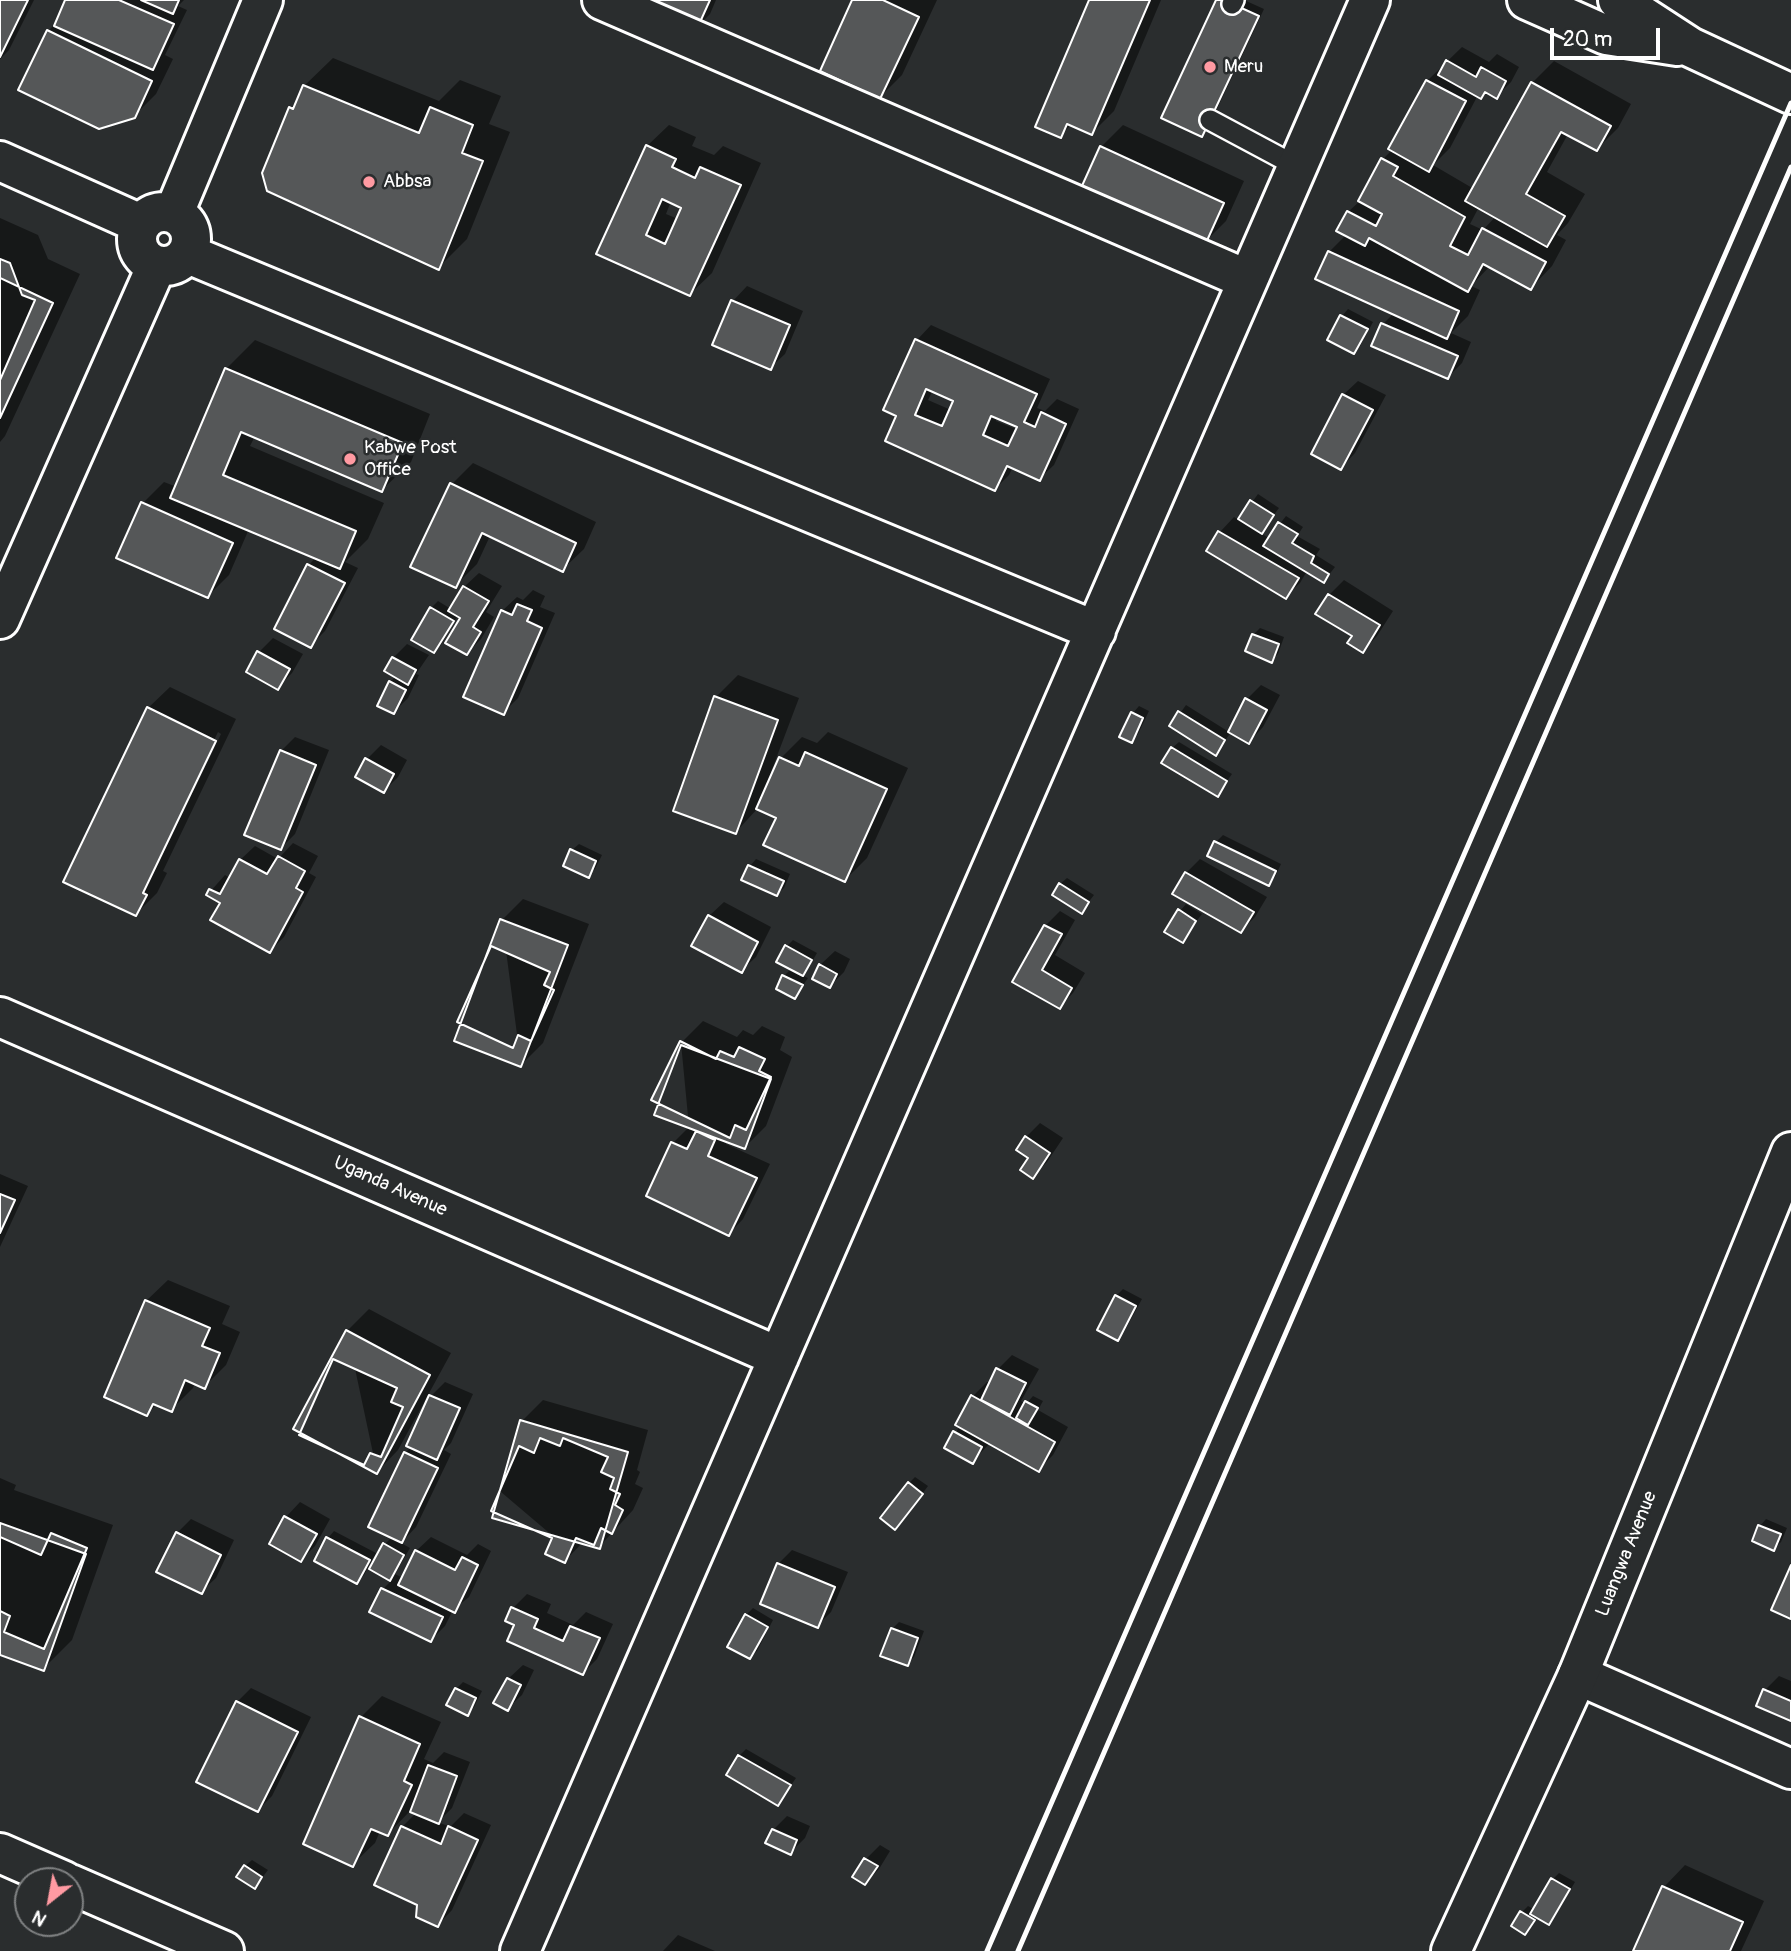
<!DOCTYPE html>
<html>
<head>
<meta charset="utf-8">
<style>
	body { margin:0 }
	#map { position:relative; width:1791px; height:1951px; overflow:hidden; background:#2a2d2e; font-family:Pangolin,sans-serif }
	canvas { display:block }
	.north { position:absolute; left:14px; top:1867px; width:70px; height:70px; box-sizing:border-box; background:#2a2d2e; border:2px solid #7f8182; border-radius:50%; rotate:211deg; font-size:19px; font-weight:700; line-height:28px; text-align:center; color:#fff }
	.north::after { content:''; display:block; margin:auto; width:24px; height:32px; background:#ff9aa2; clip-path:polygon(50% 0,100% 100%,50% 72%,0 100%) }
	.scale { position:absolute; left:1550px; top:28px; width:110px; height:32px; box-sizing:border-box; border:4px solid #fff; border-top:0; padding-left:9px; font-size:21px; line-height:24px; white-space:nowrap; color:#fff; -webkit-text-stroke:5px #2a2d2e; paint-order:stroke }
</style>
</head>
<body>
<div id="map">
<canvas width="1791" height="1951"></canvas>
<div class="north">N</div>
<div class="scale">20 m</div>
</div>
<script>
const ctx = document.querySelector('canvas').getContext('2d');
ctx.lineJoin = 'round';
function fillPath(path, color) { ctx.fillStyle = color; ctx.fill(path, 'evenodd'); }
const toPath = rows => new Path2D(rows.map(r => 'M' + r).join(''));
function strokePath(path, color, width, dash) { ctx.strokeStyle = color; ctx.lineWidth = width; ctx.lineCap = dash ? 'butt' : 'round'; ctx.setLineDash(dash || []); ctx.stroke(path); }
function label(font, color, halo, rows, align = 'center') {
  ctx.font = font + ' Pangolin,sans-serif'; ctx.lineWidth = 5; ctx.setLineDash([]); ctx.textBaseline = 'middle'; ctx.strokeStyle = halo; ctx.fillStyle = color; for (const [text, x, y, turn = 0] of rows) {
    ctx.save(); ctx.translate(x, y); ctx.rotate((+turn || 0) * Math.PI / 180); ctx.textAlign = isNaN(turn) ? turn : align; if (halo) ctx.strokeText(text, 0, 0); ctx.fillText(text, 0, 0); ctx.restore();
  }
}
const shadow = toPath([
	[0,0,34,0,9,50,0,59],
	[67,0,184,0,178,6,187,10,165,55,173,59,156,94,134,116,48,31,58,21],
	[632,0,716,0,710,14,695,29],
	[854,0,937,0,902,75,880,97],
	[1091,0,1161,0,1114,111,1092,133,1072,124,1060,136],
	[1218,0,1244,0,1264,9,1208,128,1202,135],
	[1462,47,1489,62,1497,54,1519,67,1511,82,1496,97,1486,91,1478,95,1450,148,1433,165,1474,189,1532,83,1554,61,1631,104,1618,128,1597,149,1568,134,1547,172,1585,194,1568,223,1557,235,1566,240,1552,266,1531,288,1490,266,1471,286,1480,290,1468,316,1451,333,1471,342,1462,363,1448,377,1373,345,1383,324,1394,313,1329,252,1347,234,1348,212,1362,199,1383,159,1392,150,1427,81],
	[1479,207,1496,216,1483,230,1470,224],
	[333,58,439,101,460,80,501,96,489,124,510,132,467,239,438,268,291,108,299,99,304,86],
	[669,125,696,137,692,146,714,155,723,146,761,163,712,273,690,294,598,254,647,146],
	[671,201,684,207,678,219,666,214],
	[1123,125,1244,181,1226,221,1204,243,1101,147],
	[0,218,38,235,48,259,80,274,5,436,0,442],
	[747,286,803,311,785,354,770,368,714,344,733,301],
	[1348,309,1373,322,1360,346,1354,352,1342,316],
	[931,325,1050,379,1037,408,1045,411,1057,399,1079,409,1054,465,1039,479,1013,467,1009,475,995,489,898,415,885,410,917,340],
	[933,390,955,400,951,410,928,400],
	[997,417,1019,426,1018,430,996,421],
	[255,340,430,414,411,462,382,490,255,436,250,446,384,503,368,539,345,562,358,568,325,631,311,645,276,628,309,565,316,557,249,529,229,575,208,596,143,503,164,482,177,487,226,369],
	[1358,381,1386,395,1355,453,1341,468,1343,395],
	[473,463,596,522,584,549,562,570,490,536,477,564,455,586,452,484],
	[1258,494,1279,508,1260,533,1269,538,1286,516,1303,527,1297,536,1320,549,1316,555,1335,567,1324,581,1307,571,1300,583,1285,597,1208,551,1220,532,1234,517,1239,520],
	[479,573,502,586,486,612,494,617,481,639,467,653,462,618,458,615,441,645,434,651,431,608,438,601,451,609,464,587],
	[1344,580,1393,611,1377,636,1363,651,1354,635,1318,613,1329,595],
	[533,590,545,596,540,607,555,613,518,698,504,712,502,611,517,597,523,600],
	[1260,628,1284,637,1278,654,1271,661,1253,635],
	[273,638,303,654,292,673,278,687,259,652],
	[407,644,429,655,416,674,419,675,408,698,394,712,390,682,396,676,393,658],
	[738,675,799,698,771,772,774,773,781,758,802,737,817,743,828,732,908,768,867,858,845,880,778,817,758,808,736,832,716,697],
	[1261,685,1280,695,1263,727,1249,742,1231,732,1216,754,1171,726,1186,705,1229,732,1247,699],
	[170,687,236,719,163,871,167,873,157,893,136,914,148,708],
	[218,732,221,734,146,889,142,889],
	[1139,706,1149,711,1138,734,1131,740,1122,736,1133,713],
	[295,737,329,750,295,834,281,848,281,751],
	[1179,742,1232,774,1217,795,1172,748],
	[381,745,407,760,398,777,384,791,367,759],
	[1223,835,1281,864,1275,877,1268,884,1216,842],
	[293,843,318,856,309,873,316,877,284,937,270,951,222,902,208,894,225,875,230,878,240,860,255,846,278,859],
	[579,844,602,855,595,869,588,876,572,850],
	[756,859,790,874,784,888,777,894,744,880,750,866],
	[1200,859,1267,897,1255,917,1241,931,1186,873],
	[1067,878,1094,895,1081,912,1060,884],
	[523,899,589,924,543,1043,521,1065,502,920],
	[724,902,771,927,756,957,741,971,709,916],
	[1186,904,1202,914,1182,940,1180,911],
	[1060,911,1075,920,1055,955,1085,973,1073,993,1059,1007,1014,981,1045,926],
	[793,940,817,953,809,967,801,975,808,978,795,997,784,976,792,968,786,947],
	[835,951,850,959,844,972,830,986,820,965],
	[703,1021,737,1037,743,1030,753,1035,762,1026,785,1037,780,1050,792,1057,766,1126,745,1147,727,1141,726,1144,770,1164,743,1219,729,1234,673,1143,689,1127,681,1043],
	[1040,1123,1063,1138,1047,1162,1033,1176,1026,1137],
	[0,1174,28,1186,0,1247],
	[168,1280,230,1306,222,1324,240,1332,226,1365,205,1386,195,1382,193,1388,171,1410,157,1404,147,1414,146,1301],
	[1123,1289,1142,1299,1124,1332,1118,1339,1116,1296],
	[369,1309,451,1353,398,1450,377,1472,347,1331],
	[1012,1355,1039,1369,1021,1401,1026,1404,1033,1396,1043,1401,1038,1410,1068,1427,1053,1455,1039,1469,990,1443,972,1462,946,1447,960,1426,973,1396,987,1382,990,1384,998,1369],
	[445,1382,473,1394,451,1443,444,1450,451,1454,416,1527,401,1543,410,1548,395,1574,403,1578,416,1551,431,1537,467,1555,478,1544,491,1551,469,1597,453,1610,445,1626,431,1640,383,1589,392,1580,371,1569,385,1544,392,1537,405,1453,411,1447,431,1396],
	[543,1400,648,1430,637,1470,640,1472,635,1484,643,1488,633,1510,599,1547,583,1542,565,1561,554,1537,501,1492,522,1421],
	[915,1477,928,1486,902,1521,909,1483],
	[0,1478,16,1485,14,1490,113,1525,72,1640,43,1669,0,1653],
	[300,1502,330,1519,315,1546,301,1560,271,1543,286,1517],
	[191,1519,234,1540,216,1578,201,1592,177,1533],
	[1766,1519,1787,1528,1781,1542,1774,1549,1760,1526],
	[334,1531,376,1553,364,1575,357,1582,316,1560,328,1538],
	[792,1550,848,1572,831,1612,817,1626,778,1564],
	[527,1594,551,1604,547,1613,573,1625,586,1612,613,1624,597,1659,583,1673,516,1624,513,1608],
	[753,1608,773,1620,757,1651,750,1657,746,1615],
	[899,1622,924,1631,914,1657,907,1664,892,1629],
	[523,1665,534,1670,522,1695,507,1709,508,1679],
	[1779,1676,1791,1681,1791,1719,1765,1690],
	[463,1682,482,1691,474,1707,467,1714,456,1689],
	[251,1688,311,1717,272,1796,258,1810,237,1702],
	[382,1696,441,1722,424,1759,433,1763,444,1752,470,1762,452,1808,438,1822,450,1827,464,1813,491,1825,452,1910,438,1925,419,1904,376,1884,402,1827,416,1813,410,1811,388,1834,380,1831,375,1843,353,1864,361,1717],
	[746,1749,796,1778,778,1804,739,1756],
	[787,1816,810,1826,805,1838,790,1853,773,1830],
	[880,1845,890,1851,879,1869,865,1883,855,1876,866,1859],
	[252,1860,268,1870,255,1887,245,1866],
	[1685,1865,1764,1901,1741,1951,1635,1951,1664,1887],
	[1559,1873,1575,1882,1555,1916,1549,1923,1538,1916,1524,1933,1522,1912,1528,1906,1535,1910,1553,1879],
	[678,1935,715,1951,663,1951]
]);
const building = toPath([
	[0,0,28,0,0,57,0,0],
	[65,0,119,0,174,24,153,70,54,26,65,0],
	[141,0,179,0,173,14,141,0],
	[628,0,710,0,696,31,628,0],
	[852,0,883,0,919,17,880,99,820,71,852,0],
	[1089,0,1150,0,1092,135,1067,124,1061,138,1035,127,1089,0],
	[1216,0,1224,0,1259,16,1202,137,1161,118,1216,0],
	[47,30,152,81,135,118,99,129,18,90,47,30],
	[1446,60,1476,77,1481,67,1506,81,1497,99,1485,92,1481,99,1438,75,1446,60],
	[1426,80,1466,101,1429,172,1388,149,1426,80],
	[1531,82,1611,126,1597,151,1561,132,1526,194,1565,216,1547,247,1465,201,1531,82],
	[303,85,419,133,430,107,473,125,462,153,483,161,439,270,267,191,262,173,289,107,293,109,303,85],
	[646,145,676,159,672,167,695,178,700,167,741,185,690,296,596,254,646,145],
	[662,199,681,208,665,244,646,235,662,199],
	[1100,146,1224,203,1205,245,1081,188,1100,146],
	[1381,158,1398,167,1393,176,1465,217,1450,246,1468,255,1482,228,1546,262,1531,290,1483,264,1468,292,1369,238,1365,246,1336,231,1347,211,1376,226,1382,214,1358,201,1381,158],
	[1328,251,1459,311,1447,339,1315,279,1328,251],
	[0,259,10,263,22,295,35,300,0,380,0,259],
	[0,278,53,303,0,418,0,278],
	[731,300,790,325,771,370,712,345,731,300],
	[1340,315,1368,329,1354,354,1327,340,1340,315],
	[1381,323,1458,356,1448,379,1371,346,1381,323],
	[915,339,1037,394,1024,422,1035,427,1041,412,1066,424,1040,481,1007,466,995,491,885,441,896,416,883,410,915,339],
	[926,389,953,401,942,426,915,415,926,389],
	[991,416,1017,427,1008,446,983,435,991,416],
	[225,368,403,443,382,492,241,432,223,475,356,531,340,569,170,498,225,368],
	[1342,394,1373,410,1341,470,1311,454,1342,394],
	[450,483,576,543,563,572,482,533,456,588,410,567,450,483],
	[1250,500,1274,515,1262,534,1238,519,1250,500],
	[141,502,233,543,208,598,116,558,141,502],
	[1278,522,1298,534,1292,543,1314,556,1311,563,1329,574,1324,583,1263,546,1278,522],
	[1218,531,1299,578,1286,599,1206,551,1218,531],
	[307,564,345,583,311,648,274,629,307,564],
	[463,586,489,601,473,627,481,632,467,655,445,643,460,618,448,611,463,586],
	[1328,594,1380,625,1363,653,1347,643,1352,636,1315,614,1328,594],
	[517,604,532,610,527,621,542,628,504,715,463,697,501,610,512,615,517,604],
	[430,607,454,621,434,653,411,640,430,607],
	[1252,634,1279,644,1272,663,1245,651,1252,634],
	[257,651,290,669,278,690,246,672,257,651],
	[392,657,416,670,408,685,384,671,392,657],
	[389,681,406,690,394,714,377,706,389,681],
	[714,696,778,720,736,834,673,811,714,696],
	[1245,698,1267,710,1249,744,1228,732,1245,698],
	[147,707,216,741,143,893,147,895,136,916,63,882,147,707],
	[1178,711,1225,740,1216,756,1169,726,1178,711],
	[1131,712,1143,718,1132,743,1119,737,1131,712],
	[1171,747,1227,781,1218,797,1161,763,1171,747],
	[280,750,316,765,281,850,244,835,280,750],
	[805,752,887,789,845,882,763,845,776,818,756,809,779,757,799,766,805,752],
	[365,758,394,774,384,793,355,777,365,758],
	[1214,841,1276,871,1269,886,1207,856,1214,841],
	[570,849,596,861,589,878,563,866,570,849],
	[278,856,305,871,296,888,303,892,270,953,210,920,220,903,206,895,209,889,220,894,239,859,267,874,278,856],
	[748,865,784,881,777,896,741,880,748,865],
	[1185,872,1254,912,1241,933,1172,894,1185,872],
	[1059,883,1089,902,1082,914,1052,895,1059,883],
	[1178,909,1196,921,1183,943,1164,932,1178,909],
	[708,915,758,942,742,973,691,946,708,915],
	[500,919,568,945,521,1067,454,1041,500,919],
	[1044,925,1062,934,1042,970,1072,988,1060,1009,1012,982,1044,925],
	[785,945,812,960,803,976,776,962,785,945],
	[491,946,550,972,544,985,554,990,531,1041,518,1035,513,1048,457,1022,491,946],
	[819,964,837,974,830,988,812,979,819,964],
	[782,975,803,985,795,999,776,989,782,975],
	[680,1041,716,1059,720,1051,734,1057,739,1047,765,1059,759,1071,771,1077,746,1130,735,1125,730,1138,651,1100,680,1041],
	[681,1045,771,1079,745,1149,654,1115,681,1045],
	[696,1131,715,1140,708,1156,757,1178,729,1236,646,1196,671,1142,687,1149,696,1131],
	[1025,1136,1050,1153,1033,1179,1020,1170,1028,1158,1016,1150,1025,1136],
	[0,1194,15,1200,0,1233,0,1194],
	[1115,1295,1136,1306,1118,1341,1097,1330,1115,1295],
	[145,1300,210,1328,202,1346,220,1353,205,1389,185,1380,172,1412,153,1404,147,1416,104,1397,145,1300],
	[346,1330,430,1375,377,1474,293,1429,346,1330],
	[333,1359,397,1388,391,1402,403,1407,381,1457,370,1453,364,1465,299,1435,333,1359],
	[996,1368,1026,1383,1010,1415,981,1400,996,1368],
	[429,1395,460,1408,437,1460,406,1446,429,1395],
	[971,1395,1055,1442,1039,1472,955,1425,971,1395],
	[1025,1401,1038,1408,1028,1425,1016,1418,1025,1401],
	[520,1420,628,1452,600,1549,492,1518,520,1420],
	[953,1431,982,1447,973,1464,944,1448,953,1431],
	[540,1438,560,1446,563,1438,608,1457,601,1472,614,1478,610,1489,620,1494,615,1505,623,1510,612,1534,601,1528,594,1545,576,1538,565,1563,545,1554,552,1538,491,1511,519,1446,534,1453,540,1438],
	[404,1452,438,1468,402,1543,368,1527,404,1452],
	[908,1482,923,1494,895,1530,880,1518,908,1482],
	[284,1516,317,1534,301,1562,269,1544,284,1516],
	[0,1523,86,1554,44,1671,0,1655,0,1523],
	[1758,1525,1781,1534,1774,1551,1752,1541,1758,1525],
	[176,1532,221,1555,202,1594,156,1572,176,1532],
	[51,1533,87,1548,44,1649,4,1632,10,1616,0,1611,0,1537,41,1555,51,1533],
	[326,1537,370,1560,357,1584,314,1561,326,1537],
	[383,1543,404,1555,390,1581,369,1569,383,1543],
	[415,1550,455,1570,462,1557,478,1565,455,1613,398,1585,415,1550],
	[777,1563,835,1587,818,1628,760,1604,777,1563],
	[1791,1565,1791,1619,1771,1610,1791,1565],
	[381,1588,443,1617,431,1642,369,1612,381,1588],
	[511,1607,538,1619,534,1628,563,1641,570,1626,600,1638,583,1675,507,1641,514,1625,505,1621,511,1607],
	[745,1614,768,1627,750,1659,727,1647,745,1614],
	[891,1628,918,1638,908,1666,880,1656,891,1628],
	[507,1678,521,1685,508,1711,493,1703,507,1678],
	[455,1688,476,1698,468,1716,446,1705,455,1688],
	[1763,1689,1791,1701,1791,1721,1756,1706,1763,1689],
	[236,1701,298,1732,258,1812,196,1782,236,1701],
	[359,1716,420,1744,404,1781,412,1785,388,1836,371,1829,353,1867,303,1844,359,1716],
	[738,1755,791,1785,778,1806,726,1775,738,1755],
	[428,1765,457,1776,439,1824,410,1812,428,1765],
	[401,1826,441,1844,448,1826,478,1840,438,1927,416,1917,417,1905,374,1885,401,1826],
	[772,1829,797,1840,791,1855,765,1843,772,1829],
	[864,1858,878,1866,865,1885,852,1877,864,1858],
	[244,1865,262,1877,255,1889,236,1877,244,1865],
	[1551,1878,1570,1889,1549,1925,1530,1914,1551,1878],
	[1662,1886,1743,1922,1730,1951,1633,1951,1662,1886],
	[1520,1911,1535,1920,1525,1935,1511,1926,1520,1911]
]);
const lane = toPath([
	[1232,4,1234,0],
	[1210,120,1298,167]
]);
const street = toPath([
	[602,0,1248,280],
	[0,161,141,224],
	'137 239a27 27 0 1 1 54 0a27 27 0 1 1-54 0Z',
	[174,213,263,0],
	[188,254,1096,631],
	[0,619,157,265],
	[0,1017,779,1357],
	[1578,1675,1791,1769],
	[0,1853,64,1881],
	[70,1884,224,1951],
	[520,1951,1370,0]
]);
const secondary = toPath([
	[1451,1951,1578,1675,1791,1152]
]);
const highway = toPath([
	[1527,0,1606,35,1677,46],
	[1618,0,1690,47,1791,94]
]);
const rail = toPath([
	[987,1951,1791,103],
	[1018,1951,1791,167]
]);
const markers = [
	[1210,67,7,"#ff9aa2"],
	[369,182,7,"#ff9aa2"],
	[350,459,7,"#ff9aa2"]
];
const poiNames = [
	["Meru",1224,67],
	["Abbsa",383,182],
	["Kabwe Post",364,448],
	["Office",364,470]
];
const streetNames = [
	["Uganda Avenue",390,1187,24],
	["Luangwa Avenue",1627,1554,-68]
];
fillPath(shadow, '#0007');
fillPath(building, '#555758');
strokePath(building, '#fff', 2);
strokePath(lane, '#fff', 24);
strokePath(street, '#fff', 44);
strokePath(secondary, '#fff', 44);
strokePath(highway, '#fff', 44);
strokePath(lane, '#2a2d2e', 19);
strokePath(street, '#2a2d2e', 38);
strokePath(secondary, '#2a2d2e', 38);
strokePath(highway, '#2a2d2e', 38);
strokePath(rail, '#fff', 5);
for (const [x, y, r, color] of markers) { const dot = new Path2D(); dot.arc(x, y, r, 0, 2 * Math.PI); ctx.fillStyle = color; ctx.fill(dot); strokePath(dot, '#2a2d2e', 2.5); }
label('19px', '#fff', '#2a2d2e', poiNames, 'left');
label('19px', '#fff', '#2a2d2e', streetNames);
</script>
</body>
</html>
